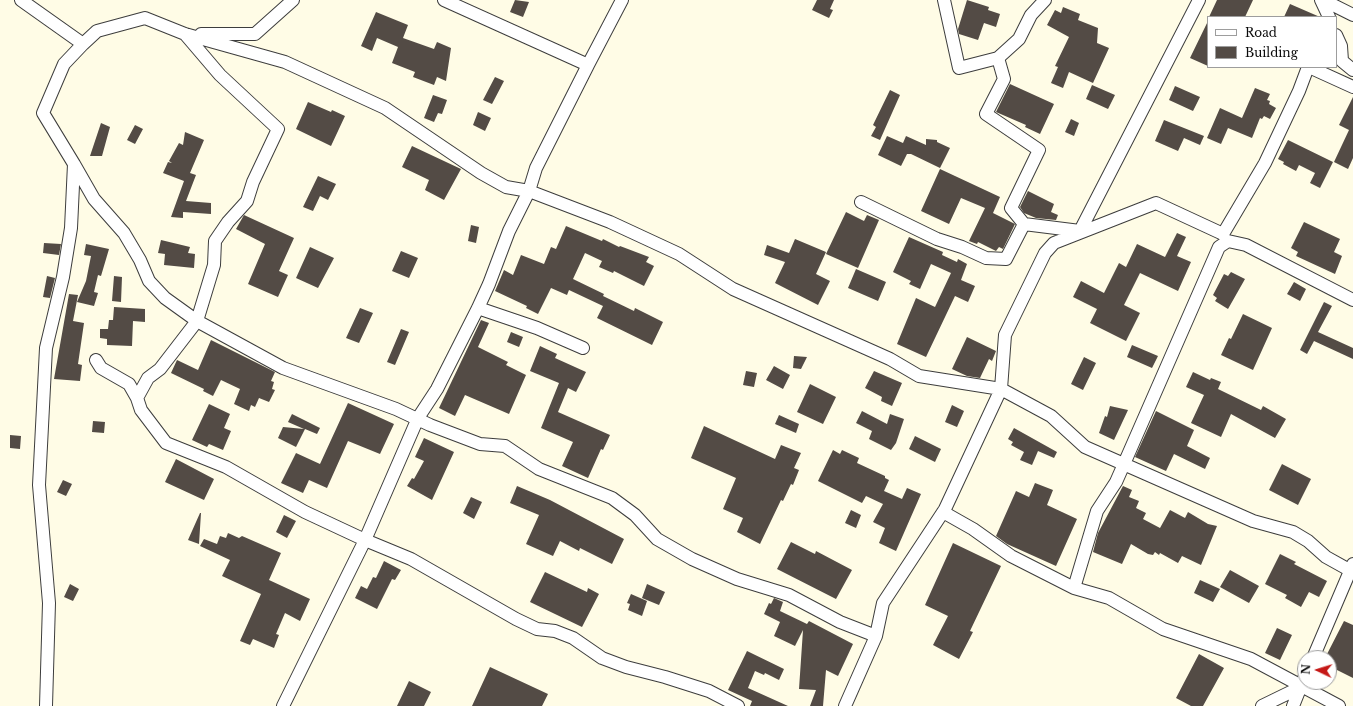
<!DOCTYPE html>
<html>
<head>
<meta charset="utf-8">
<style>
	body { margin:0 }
	#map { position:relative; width:1353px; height:706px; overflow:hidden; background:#fffce6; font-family:"Libre Baskerville",serif }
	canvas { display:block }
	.legend { position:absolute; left:1207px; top:16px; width:130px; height:52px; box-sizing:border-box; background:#fff; border:1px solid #9d9d9d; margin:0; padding:5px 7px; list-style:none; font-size:12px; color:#0a0a0a }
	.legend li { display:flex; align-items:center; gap:8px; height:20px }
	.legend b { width:20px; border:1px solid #9d9d9d }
	.north { position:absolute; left:1297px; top:650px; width:40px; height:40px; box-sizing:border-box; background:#fff; border:1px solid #9d9d9d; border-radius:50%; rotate:274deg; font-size:11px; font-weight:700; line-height:16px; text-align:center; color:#0a0a0a }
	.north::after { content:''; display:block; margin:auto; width:14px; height:18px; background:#c51816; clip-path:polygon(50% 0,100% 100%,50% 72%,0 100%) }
</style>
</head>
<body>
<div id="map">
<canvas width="1353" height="706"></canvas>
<ul class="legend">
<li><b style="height:5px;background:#fff"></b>Road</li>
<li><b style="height:11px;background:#534b45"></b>Building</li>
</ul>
<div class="north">N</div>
</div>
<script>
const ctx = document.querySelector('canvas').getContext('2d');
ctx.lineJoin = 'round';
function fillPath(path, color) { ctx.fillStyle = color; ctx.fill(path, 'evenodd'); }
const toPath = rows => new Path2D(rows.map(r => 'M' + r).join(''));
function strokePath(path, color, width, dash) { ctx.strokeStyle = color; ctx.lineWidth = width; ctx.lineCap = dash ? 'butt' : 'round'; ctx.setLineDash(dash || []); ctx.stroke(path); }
const building = toPath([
	[515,0,529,2,523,17,510,12],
	[817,0,834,0,830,9,833,10,829,18,812,10],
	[967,0,989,7,988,10,1000,14,996,27,984,23,978,40,959,34,958,29],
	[1217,0,1253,0,1245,17,1209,17],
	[1290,4,1320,17,1284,17],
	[1063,7,1080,14,1078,20,1098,28,1097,43,1109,48,1093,83,1069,72,1063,88,1051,83,1058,67,1055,66,1069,37,1047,25,1055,10,1061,13],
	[376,12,408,25,403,38,434,49,437,42,451,48,446,81,437,77,434,85,413,77,415,72,392,63,398,47,377,38,372,51,361,46],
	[1208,21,1208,66,1190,58],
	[495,77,504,81,492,104,483,100],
	[1010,84,1054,104,1040,134,1025,127,1026,125,996,112],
	[1092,85,1115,95,1108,109,1086,99],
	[1175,86,1200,97,1193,111,1169,100],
	[1255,88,1270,94,1267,100,1270,101,1269,104,1276,108,1270,119,1264,116,1262,119,1260,118,1252,138,1228,128,1221,144,1207,138,1220,108,1242,118],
	[890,90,900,95,880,140,871,136,876,127,873,125],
	[433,95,447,100,442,114,438,113,434,122,424,118],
	[1353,97,1353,158,1348,169,1334,162,1349,130,1339,125],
	[308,102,331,112,332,110,345,116,331,146,296,129],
	[478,112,491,118,485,131,473,125],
	[1071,119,1079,123,1074,136,1065,132],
	[1164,120,1204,136,1200,145,1184,138,1178,151,1155,141],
	[101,123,110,127,102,156,90,156],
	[135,125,143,129,135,144,127,140],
	[185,132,204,140,190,173,196,175,186,201,211,203,211,214,183,212,183,218,171,217,184,181,163,173,168,162,172,163,169,161,179,143,183,145],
	[887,136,903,143,906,136,926,145,926,139,937,140,937,142,950,148,940,168,911,154,907,154,901,166,878,155],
	[1288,140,1333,162,1320,188,1310,183,1315,173,1299,165,1296,171,1283,164,1284,162,1278,159],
	[412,146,461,169,444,200,425,190,429,180,402,167],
	[940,169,1000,197,993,213,1015,224,1003,249,999,247,996,251,978,242,977,244,969,241,985,208,961,198,949,224,921,211],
	[318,176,336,184,328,200,320,196,313,211,303,207],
	[1028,191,1054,204,1051,212,1058,215,1056,220,1036,218,1024,213,1020,207],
	[846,212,864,221,867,215,879,220,858,268,826,254],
	[244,215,294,238,279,271,288,275,278,297,248,284,265,244,236,229],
	[1304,222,1340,239,1334,252,1342,256,1335,274,1296,256,1298,252,1291,248],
	[471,225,479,227,476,243,468,241],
	[566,226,602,241,603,239,619,247,620,246,649,257,646,262,654,266,644,286,614,271,613,273,599,267,602,261,585,253,573,279,604,294,603,296,634,311,635,308,663,322,652,345,597,318,603,306,569,290,567,295,551,288,538,314,526,308,527,306,495,291,504,270,513,275,521,255,544,264,551,247,556,249],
	[1177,233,1186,237,1177,256,1191,262,1178,291,1140,273,1124,305,1140,313,1126,341,1090,323,1097,309,1073,297,1081,281,1104,293,1119,263,1126,267,1137,244,1165,257],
	[909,237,943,252,942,255,957,262,958,259,967,264,961,280,975,286,968,302,955,296,926,357,897,344,916,298,935,307,951,273,931,264,920,289,909,284,911,281,893,272],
	[795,239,826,252,816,274,830,281,818,305,775,283,785,262,764,255,767,245,789,253],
	[161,240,190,247,188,253,195,254,194,268,164,265,165,254,158,253],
	[44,243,61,244,59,255,43,253],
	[86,244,109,249,101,276,98,275,94,292,98,293,94,306,77,302,86,281,91,256,84,255],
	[310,247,334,258,318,288,296,278],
	[401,251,418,258,409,278,392,271],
	[856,269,886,282,878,301,848,288],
	[1231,272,1245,279,1228,309,1215,301,1217,298,1213,295,1224,274,1228,276],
	[47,276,55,278,50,298,43,297],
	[114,276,122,277,121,302,112,301],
	[1294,282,1306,289,1300,301,1287,294],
	[69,294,78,295,73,321,84,323,78,364,82,365,80,381,54,379],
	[1324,302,1332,306,1318,332,1353,348,1353,359,1314,341,1307,354,1300,350],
	[114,307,145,309,145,322,133,321,132,346,107,345,107,339,100,338,100,329,108,329,109,320,113,320],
	[360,308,373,313,359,343,346,338],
	[1243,314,1272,328,1253,370,1221,355,1229,338,1231,339],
	[481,320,489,323,478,347,508,362,506,365,526,375,509,414,465,395,455,416,439,408],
	[401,329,409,332,395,365,387,362],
	[511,332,523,337,519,347,507,342],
	[967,337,996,351,992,361,989,359,980,378,967,376,952,369],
	[211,340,275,372,271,381,274,382,272,389,275,390,269,402,259,398,255,407,251,405,249,411,234,404,240,389,221,380,213,396,203,391,204,389,171,373,177,360,198,370],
	[1132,345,1158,356,1152,368,1127,357],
	[540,346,557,354,555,358,586,372,576,392,568,388,558,412,610,435,603,450,601,449,588,478,562,466,573,442,541,428,559,383,530,371],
	[794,356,807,357,801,369,793,368],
	[1084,357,1096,363,1083,390,1071,384],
	[774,366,790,375,783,389,766,380],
	[746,371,757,373,754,387,743,385],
	[874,371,902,383,892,406,881,401,882,397,865,388],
	[1193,372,1210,380,1211,378,1221,382,1218,389,1261,410,1263,406,1286,419,1275,438,1231,414,1221,437,1191,423,1204,395,1186,387],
	[810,384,836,397,823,424,797,412],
	[348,403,394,424,380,454,348,441,327,488,309,480,303,493,281,483,296,453,320,464],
	[209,404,230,414,224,428,231,431,223,450,209,444,207,447,192,440],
	[952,405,964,411,957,427,945,422],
	[1110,406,1128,410,1114,440,1099,433,1105,416,1107,417],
	[862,411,887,424,890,414,904,419,896,443,891,450,869,439,872,431,856,423],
	[1156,411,1194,430,1187,446,1210,458,1205,469,1174,454,1166,471,1135,457],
	[292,414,320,428,317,434,305,429,296,447,278,438,283,427,304,429,288,422],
	[779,415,799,424,796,433,775,424],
	[93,421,105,422,104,433,92,432],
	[704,426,775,459,781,445,801,453,794,468,799,470,793,485,791,484,783,501,781,500,760,544,737,532,743,518,723,509,736,478,691,458],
	[1014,428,1057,452,1054,458,1038,451,1032,465,1020,460,1024,452,1011,445,1013,442,1008,439],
	[10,435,21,436,20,449,10,448],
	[915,436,941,449,935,462,909,449],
	[424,438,454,452,432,500,407,486,412,478,414,479,424,461,415,457],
	[833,450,840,454,842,450,859,458,857,463,885,476,885,478,889,480,884,491,902,499,907,488,921,494,896,551,879,543,885,528,873,522,883,504,866,496,862,503,818,481],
	[176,459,214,479,204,500,165,482],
	[1282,464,1311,479,1298,505,1269,490],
	[63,480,72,484,66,496,57,492],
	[1035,483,1053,490,1047,505,1077,519,1056,566,1007,544,996,536,1016,491,1029,497],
	[517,486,550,500,624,539,612,564,580,548,579,551,560,541,553,556,526,544,539,515,510,503],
	[1123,486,1132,490,1129,497,1139,501,1136,508,1146,513,1143,519,1160,528,1170,510,1185,518,1188,512,1208,524,1217,526,1201,565,1182,556,1178,563,1160,553,1159,555,1155,552,1153,555,1148,554,1131,544,1122,564,1093,552,1098,533],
	[471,497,482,502,474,519,463,513],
	[851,510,861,515,856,528,845,523],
	[200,513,201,513,199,544,188,540],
	[284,515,296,521,287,538,276,532],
	[228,533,239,538,242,536,281,553,269,580,310,599,300,621,285,613,276,634,279,635,274,648,253,639,250,645,240,641,261,594,222,576,230,560,200,546,204,539,217,544,220,536,226,538],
	[791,542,815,554,816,551,852,570,836,599,777,569],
	[953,543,1001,566,970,631,973,632,959,659,933,645,948,616,925,605],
	[1280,554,1296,562,1294,564,1327,581,1319,597,1309,592,1301,607,1285,598,1287,595,1265,584],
	[384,561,401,570,395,580,392,579,377,609,355,598,361,586,367,589,373,577,376,578],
	[1230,570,1259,586,1249,603,1220,587],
	[545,572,587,592,588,588,599,594,582,627,530,602],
	[1200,580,1220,589,1213,602,1194,593],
	[70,584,79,589,73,601,64,597],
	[647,584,665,592,659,605,642,598],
	[631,594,647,601,642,616,628,610,630,604,627,603],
	[774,598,783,602,780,611,807,624,809,621,853,644,838,676,826,670,823,706,810,706,816,690,799,689,803,630,795,646,774,636,780,622,764,614,769,603,771,604],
	[1344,621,1353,625,1353,678,1329,666,1329,658,1325,658],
	[1277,628,1292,635,1280,660,1265,653],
	[747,651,784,669,779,680,765,673,764,675,755,671,748,688,788,706,750,706,752,701,728,690],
	[1199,654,1224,668,1203,706,1191,706,1176,698],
	[490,667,548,694,542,706,472,706],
	[409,681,431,692,424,706,397,706]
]);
const minor = toPath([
	[21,0,83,44,97,31,145,18,185,34,285,62,385,108,481,173,506,187,529,191,536,168,588,65],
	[444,0,588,65,622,0],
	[944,0,959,68,998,58,1004,79,986,114,1039,150,1011,208,1024,224],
	[1321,0,1329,17],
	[1323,0,1353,15],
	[201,34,255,34,293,0],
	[1336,35,1341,46,1342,61,1353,70],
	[998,58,1019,39,1031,15,1045,0],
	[1309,67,1353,87],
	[74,164,94,199,124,233,140,260,149,281,165,298,197,321,214,265,215,241,228,222,247,201,253,182,278,129,220,75,185,34],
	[861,202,937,239,962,247,986,258,1006,259,1024,224,1080,231,1199,0],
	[478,308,537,328,583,348],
	[96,360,101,368,129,384,137,398,148,378,160,369,197,321,283,368,396,409,430,425,480,444,505,446,539,469,612,498,635,515,657,539,692,559,737,579,789,595,840,622,876,636],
	[137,398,141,410,166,443,226,467,305,512,365,540,411,559,516,619,537,629,555,631,573,638,602,658,626,667,665,677,709,691,738,706],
	[943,512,973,529,1011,556,1074,588,1109,598,1163,629,1251,659,1339,706],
	[1074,588,1097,511,1116,482,1124,464,1219,247,1228,241,1246,245,1353,300],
	[1313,658,1353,564],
	[46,706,49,603,39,485,46,348,63,277,71,228,74,164,43,113,64,64,83,44],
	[283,706,365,540,418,418,437,389,478,308,489,284,509,231,529,191,610,222,679,254,733,289,890,359,919,376,1001,389,1051,416,1085,447,1253,521,1293,532,1308,541,1326,557,1353,572],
	[845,706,876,636,883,603,945,509,1001,389,1005,335,1045,253,1054,243,1156,203,1223,234,1265,163,1299,91,1308,67],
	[1262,706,1301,687],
	[1293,706,1305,676]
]);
fillPath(building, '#534b45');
strokePath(minor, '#3d3d3d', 14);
strokePath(minor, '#fff', 12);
</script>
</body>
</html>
